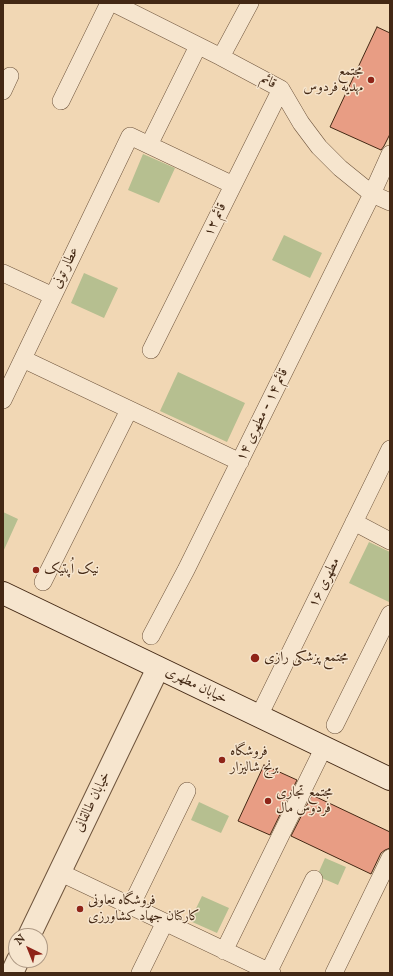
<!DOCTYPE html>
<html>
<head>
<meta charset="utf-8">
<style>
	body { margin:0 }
	#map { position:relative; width:393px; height:976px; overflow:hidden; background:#f1d7b4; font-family:"IM FELL English",serif }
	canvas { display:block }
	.frame { position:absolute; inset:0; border:4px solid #432814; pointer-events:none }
	.north { position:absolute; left:8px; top:928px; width:40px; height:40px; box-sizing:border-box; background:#f6e5ce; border:1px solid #ae9984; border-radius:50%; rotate:317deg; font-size:11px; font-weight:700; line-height:16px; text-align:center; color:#432814 }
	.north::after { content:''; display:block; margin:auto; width:14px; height:18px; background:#8f2418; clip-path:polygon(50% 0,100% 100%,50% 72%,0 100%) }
</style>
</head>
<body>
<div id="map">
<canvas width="393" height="976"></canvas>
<div class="frame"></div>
<div class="north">N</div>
</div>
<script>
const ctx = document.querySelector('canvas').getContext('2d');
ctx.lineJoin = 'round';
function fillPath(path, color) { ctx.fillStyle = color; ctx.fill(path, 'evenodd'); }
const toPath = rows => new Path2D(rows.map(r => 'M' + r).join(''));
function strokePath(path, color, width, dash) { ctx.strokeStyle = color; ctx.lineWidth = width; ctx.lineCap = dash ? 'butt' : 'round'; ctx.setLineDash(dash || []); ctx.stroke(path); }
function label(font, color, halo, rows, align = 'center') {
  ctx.font = font + ' "IM FELL English",Amiri,serif'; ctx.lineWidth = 3; ctx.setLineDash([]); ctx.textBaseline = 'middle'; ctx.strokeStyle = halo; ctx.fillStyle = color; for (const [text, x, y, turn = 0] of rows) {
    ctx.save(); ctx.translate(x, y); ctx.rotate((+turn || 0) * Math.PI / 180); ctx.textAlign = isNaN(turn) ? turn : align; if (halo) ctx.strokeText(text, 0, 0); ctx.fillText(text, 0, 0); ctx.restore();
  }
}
const green = toPath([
	[143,154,175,168,159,203,128,190],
	[284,235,322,253,310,278,272,260],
	[84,273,118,288,104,318,71,303],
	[178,372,245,403,227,442,160,411],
	[3,512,18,519,3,552],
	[369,542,390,552,390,600,389,602,349,583],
	[199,802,229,816,221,833,191,820],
	[325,858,346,867,338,885,317,876],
	[202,896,229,908,217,933,190,921]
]);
const building = toPath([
	[377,27,390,33,390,134,384,146,381,150,330,127,377,27],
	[264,765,297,780,270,835,238,821,264,765],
	[312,795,390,832,390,848,385,850,381,853,371,874,291,836,312,795]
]);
const minor = toPath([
	[113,3,221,57,281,89,301,123,319,147,340,168,372,194,390,202],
	[221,57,250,3],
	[3,91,10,76],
	[61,101,109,3],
	[149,145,198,46],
	[3,273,53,296],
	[151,350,281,89],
	[23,359,240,462],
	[3,400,130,136,233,185],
	[354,522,390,541],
	[43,582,129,410],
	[151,636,186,570,372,194,390,154],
	[259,716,390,449],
	[335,725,390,614],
	[59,872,272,973],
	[131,906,187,791],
	[224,951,324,747],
	[140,973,165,922],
	[268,973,314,879],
	[334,973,390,858]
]);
const tertiary = toPath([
	[29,936,158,668],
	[12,973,18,960]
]);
const secondary = toPath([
	[3,593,390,779]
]);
const markers = [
	[371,80,4,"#8f2418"],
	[36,570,4,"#8f2418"],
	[255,658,5,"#8f2418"],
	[222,760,4,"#8f2418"],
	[268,801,4,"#8f2418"],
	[80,909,4,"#8f2418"]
];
const poiNames = [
	["مجتمع",363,72,"right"],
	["مهدیه فردوس",363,88,"right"],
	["نیک اُپتیک",44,570],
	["مجتمع پزشکی رازی",264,658],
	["فروشگاه",230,752],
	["برنج شالیزار",230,768],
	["مجتمع تجاری",276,793],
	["فردوس مال",276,809],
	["فروشگاه تعاونی",88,901],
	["کارکنان جهاد کشاورزی",88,917]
];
const streetNames = [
	["قائم",268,82,28],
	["قائم ۱۲",216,220,-65],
	["عطار تونی",66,268,-64],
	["قائم ۱۴ - مطهری ۱۴",263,415,-64],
	["مطهری ۱۶",325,583,-64],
	["خیابان مطهری",196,686,26],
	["خیابان طالقانی",93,802,-64]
];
fillPath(green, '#b6bf90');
fillPath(building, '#e89d84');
strokePath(building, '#432814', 1);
strokePath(minor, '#6e543c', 18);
strokePath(tertiary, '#6e543c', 24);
strokePath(secondary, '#432814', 24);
strokePath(minor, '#f6e5ce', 17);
strokePath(tertiary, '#f6e5ce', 22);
strokePath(secondary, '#f6e5ce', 22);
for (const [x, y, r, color] of markers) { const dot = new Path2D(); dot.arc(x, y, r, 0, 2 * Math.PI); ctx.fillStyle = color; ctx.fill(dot); strokePath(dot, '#f6e5ce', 1.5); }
label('14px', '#432814', '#f6e5ce', poiNames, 'left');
label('14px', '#432814', '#f6e5ce', streetNames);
</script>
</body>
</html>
